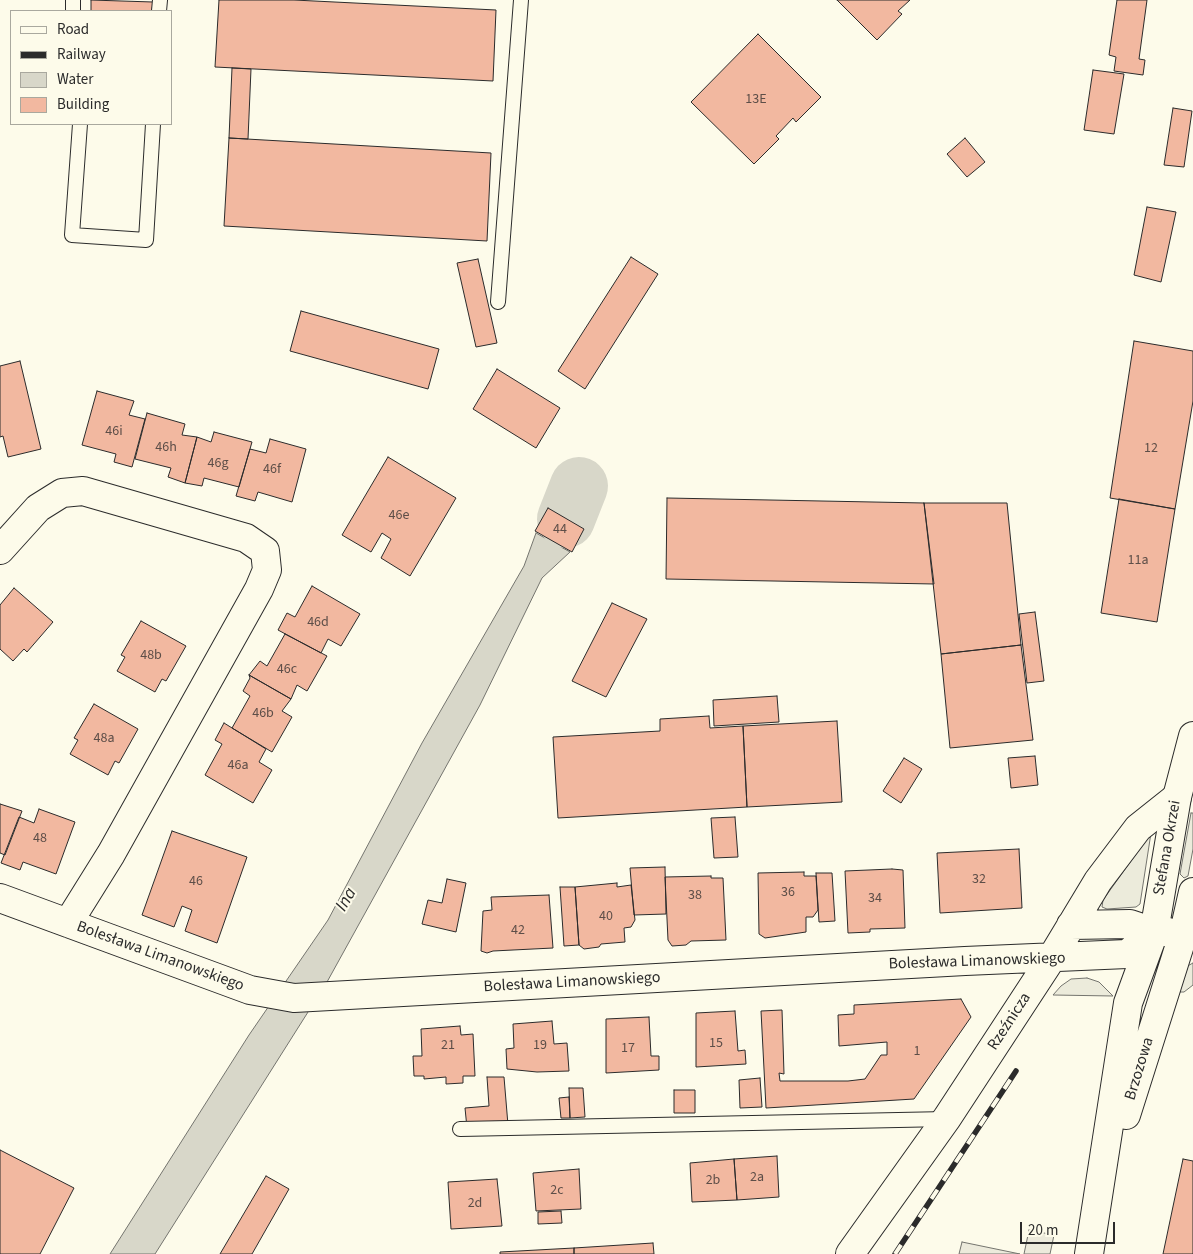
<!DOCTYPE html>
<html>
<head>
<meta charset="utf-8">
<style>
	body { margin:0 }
	#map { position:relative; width:1193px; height:1254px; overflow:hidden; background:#fdfbea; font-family:"Source Sans 3",sans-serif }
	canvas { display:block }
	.legend { position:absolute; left:10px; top:10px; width:162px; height:115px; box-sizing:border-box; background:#fdfbea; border:1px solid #a9a89e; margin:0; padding:6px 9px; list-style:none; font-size:15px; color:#2b2b2b }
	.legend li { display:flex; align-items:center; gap:10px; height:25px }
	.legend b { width:25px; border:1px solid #a9a89e }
	.scale { position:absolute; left:1020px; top:1222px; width:95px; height:22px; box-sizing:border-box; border:2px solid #2b2b2b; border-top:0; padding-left:6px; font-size:15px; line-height:18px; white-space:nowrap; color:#2b2b2b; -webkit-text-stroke:4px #fdfbea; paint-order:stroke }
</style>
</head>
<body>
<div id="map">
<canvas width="1193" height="1254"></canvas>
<ul class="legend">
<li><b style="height:6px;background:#fdfbea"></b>Road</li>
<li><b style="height:6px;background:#2b2b2b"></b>Railway</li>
<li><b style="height:14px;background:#d8d7c9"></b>Water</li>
<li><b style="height:14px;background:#f2b8a0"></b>Building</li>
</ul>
<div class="scale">20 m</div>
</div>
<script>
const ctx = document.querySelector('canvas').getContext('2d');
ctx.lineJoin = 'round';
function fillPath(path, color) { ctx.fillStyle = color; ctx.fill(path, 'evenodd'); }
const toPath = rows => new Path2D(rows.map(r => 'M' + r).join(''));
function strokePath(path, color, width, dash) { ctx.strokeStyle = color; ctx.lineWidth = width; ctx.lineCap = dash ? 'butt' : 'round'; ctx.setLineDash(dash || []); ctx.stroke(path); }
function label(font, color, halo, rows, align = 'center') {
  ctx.font = font + ' "Source Sans 3",sans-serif'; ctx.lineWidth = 4; ctx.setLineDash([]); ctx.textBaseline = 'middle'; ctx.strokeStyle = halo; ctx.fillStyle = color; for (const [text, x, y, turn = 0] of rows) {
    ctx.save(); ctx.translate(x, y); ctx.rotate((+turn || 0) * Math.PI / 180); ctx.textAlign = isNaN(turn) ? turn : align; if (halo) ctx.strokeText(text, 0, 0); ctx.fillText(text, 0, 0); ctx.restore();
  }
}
const green = toPath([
	[1191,813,1193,813,1193,849,1188,876,1184,878,1180,874,1191,813],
	[1151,833,1140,904,1136,907,1107,909,1102,907,1103,900,1151,833],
	[1193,963,1193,985,1184,992,1175,992,1184,968,1193,963],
	[1087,978,1099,982,1113,996,1053,995,1061,986,1071,979,1087,978]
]);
const parking = toPath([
	[1029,1230,1054,1235,1050,1254,1024,1254,1029,1230],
	[962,1242,1020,1254,959,1254,962,1242]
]);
const water = toPath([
	[536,533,570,552,542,578,480,705,327,982,155,1254,110,1254,249,1035,328,920,422,743,524,566,536,533]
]);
const river = toPath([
	[566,519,579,486]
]);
const building = toPath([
	[91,0,153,2,152,11,91,11,91,0],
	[219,0,294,0,496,10,493,81,215,67,219,0],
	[837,0,910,0,898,11,902,14,877,40,837,0],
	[1117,0,1147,0,1139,59,1145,60,1143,75,1114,71,1116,57,1109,55,1117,0],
	[758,34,821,97,796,122,793,118,776,136,779,139,754,164,691,102,758,34],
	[232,68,251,69,248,139,229,138,232,68],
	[1093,70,1124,74,1114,134,1084,130,1093,70],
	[1173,108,1192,111,1184,167,1164,165,1173,108],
	[229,138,491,153,487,241,224,226,229,138],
	[965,138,985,162,967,177,947,154,965,138],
	[1147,207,1176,212,1161,282,1134,275,1147,207],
	[631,257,658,274,585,389,558,371,631,257],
	[478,259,497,343,476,347,457,263,478,259],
	[301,311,439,349,428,389,290,351,301,311],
	[1134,341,1193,351,1193,401,1175,509,1110,498,1134,341],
	[20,361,41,449,8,457,3,436,0,437,0,366,20,361],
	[497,369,560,408,536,448,473,409,497,369],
	[97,391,134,401,129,415,145,419,132,467,114,462,116,454,82,445,97,391],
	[147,413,185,424,182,435,197,437,185,483,168,477,171,468,135,459,147,413],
	[214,432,252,442,239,487,204,478,202,486,185,483,197,437,211,442,214,432],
	[270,439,306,449,292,502,258,492,255,501,236,496,250,449,266,453,270,439],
	[388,457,456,498,410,576,381,558,391,539,382,533,371,552,342,535,388,457],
	[667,498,924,503,934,584,666,579,667,498],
	[1119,499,1175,509,1157,622,1101,613,1119,499],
	[924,503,1007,503,1021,645,941,654,924,503],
	[548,508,584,529,572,552,535,531,548,508],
	[312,586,360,614,341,646,328,639,321,653,278,630,287,613,295,617,312,586],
	[14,588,53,622,27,652,24,649,13,661,0,649,0,605,14,588],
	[612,603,647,619,606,697,572,681,612,603],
	[1035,612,1044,681,1027,683,1019,614,1035,612],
	[141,621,186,646,166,681,162,679,155,692,117,671,125,657,121,655,141,621],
	[285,634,327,656,307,691,297,685,291,699,249,675,260,661,267,666,285,634],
	[1021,645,1033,740,950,748,941,654,1021,645],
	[249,675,291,699,282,711,292,717,272,752,232,728,250,696,243,691,250,678,249,675],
	[777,696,779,722,714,726,713,700,777,696],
	[94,704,138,729,119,763,115,761,108,775,70,754,78,740,74,738,94,704],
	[709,716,710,728,743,726,747,807,558,818,553,737,660,731,660,719,709,716],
	[837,721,842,802,747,807,743,726,837,721],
	[224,723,266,749,259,762,272,770,253,803,205,775,222,744,215,740,224,723],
	[1035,756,1038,785,1011,788,1008,758,1035,756],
	[904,758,922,769,901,803,883,791,904,758],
	[0,804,22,811,5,855,0,853,0,804],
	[39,809,75,822,56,874,23,862,20,870,1,863,19,817,34,823,39,809],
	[735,817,738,857,714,858,711,818,735,817],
	[172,831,247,857,217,943,185,931,192,910,182,906,174,927,142,915,172,831],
	[1019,849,1022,908,940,913,937,853,1019,849],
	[665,867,666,914,634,915,630,868,665,867],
	[892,869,903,870,905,928,870,929,870,932,848,933,845,871,892,869],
	[804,872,804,876,816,876,818,910,813,917,806,917,806,932,765,938,759,934,758,873,804,872],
	[816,873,832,873,835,921,819,922,816,873],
	[711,876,711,878,723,878,726,940,691,941,686,945,672,946,668,940,665,877,711,876],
	[447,879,466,883,456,932,422,924,428,900,442,903,447,879],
	[617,883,617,887,631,885,635,920,631,927,624,928,625,942,601,944,599,947,584,949,579,945,575,887,617,883],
	[560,887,575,887,579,945,564,946,560,887],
	[549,895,553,948,493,951,487,953,481,951,483,911,492,910,491,897,549,895],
	[961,999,971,1017,914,1099,766,1108,761,1011,782,1010,784,1074,779,1073,780,1081,848,1081,865,1079,881,1055,887,1055,887,1042,839,1046,838,1015,854,1014,854,1005,961,999],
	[735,1011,738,1051,745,1050,746,1064,696,1067,696,1013,735,1011],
	[649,1017,651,1056,659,1056,659,1070,606,1073,606,1019,649,1017],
	[552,1021,554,1044,567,1043,569,1071,537,1072,507,1069,506,1049,514,1048,513,1024,552,1021],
	[460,1026,461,1035,473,1034,475,1076,463,1076,463,1083,446,1084,446,1077,424,1079,424,1076,414,1076,413,1056,422,1056,421,1029,460,1026],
	[487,1077,504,1077,508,1125,467,1128,465,1108,489,1106,487,1077],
	[760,1078,762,1107,740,1108,739,1080,760,1078],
	[569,1088,583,1088,585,1117,570,1118,569,1088],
	[674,1090,695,1090,695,1113,674,1113,674,1090],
	[569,1097,570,1118,561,1118,559,1098,569,1097],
	[0,1150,74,1188,40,1254,0,1254,0,1150],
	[777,1156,779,1197,737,1200,734,1159,777,1156],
	[734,1159,737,1200,692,1202,690,1163,734,1159],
	[1183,1159,1193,1161,1193,1254,1163,1254,1183,1159],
	[579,1169,581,1209,536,1211,533,1173,579,1169],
	[266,1176,289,1189,252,1254,220,1254,266,1176],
	[497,1179,502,1226,451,1229,448,1182,497,1179],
	[561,1211,562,1223,538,1224,538,1212,561,1211],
	[653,1243,654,1254,574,1254,574,1248,653,1243],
	[574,1248,574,1254,500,1254,500,1252,574,1248]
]);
const service = toPath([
	[73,11,73,0],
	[159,11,160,0],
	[80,124,72,235,146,240,153,124],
	[498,302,521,0],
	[460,1129,947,1119]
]);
const minor = toPath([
	[0,550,38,508,62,493,83,491,246,538,265,551,267,570,259,589,111,854,68,923],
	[0,898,250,990,294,998,965,961,1127,954,1154,932],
	[1071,925,1130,924,1154,932,1168,932],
	[850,1254,947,1118,1051,959,1098,881,1138,828,1177,797]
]);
const tertiary = toPath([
	[1126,1115,1184,932,1193,892],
	[1089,1254,1128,1003,1154,932,1177,797,1193,736]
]);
const rail = toPath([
	[895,1254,1016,1071]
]);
const numberNames = [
	["13E",756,100],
	["46i",114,432],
	["46h",166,448],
	["12",1151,449],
	["46g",218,464],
	["46f",272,470],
	["46e",399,516],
	["44",560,530],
	["11a",1138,561],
	["46d",318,623],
	["48b",151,656],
	["46c",287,670],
	["46b",263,714],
	["48a",104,739],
	["46a",238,766],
	["48",40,839],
	["32",979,880],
	["46",196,882],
	["36",788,893],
	["38",695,896],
	["34",875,899],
	["40",606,917],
	["42",518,931],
	["15",716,1044],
	["21",448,1046],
	["19",540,1046],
	["17",628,1049],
	["1",917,1052],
	["2a",757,1178],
	["2b",713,1181],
	["2c",557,1191],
	["2d",475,1204]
];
const streetNames = [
	["Stefana Okrzei",1168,848,-80],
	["Bolesława Limanowskiego",160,957,20],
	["Bolesława Limanowskiego",977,962,-2],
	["Bolesława Limanowskiego",572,983,-3],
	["Rzeźnicza",1010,1022,-57],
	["Brzozowa",1140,1069,-73]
];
const waterNames = [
	["Ina",347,900,-60]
];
fillPath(green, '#ecebdb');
strokePath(green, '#74746e', 1);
fillPath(parking, '#eceadb');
strokePath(parking, '#74746e', 1);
fillPath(water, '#d8d7c9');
strokePath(water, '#74746e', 1);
strokePath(river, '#d8d7c9', 58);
fillPath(building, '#f2b8a0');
strokePath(building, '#2b2b2b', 1);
strokePath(service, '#2b2b2b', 16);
strokePath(minor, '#2b2b2b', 30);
strokePath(tertiary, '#2b2b2b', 30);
strokePath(service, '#fdfbea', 14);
strokePath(minor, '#fdfbea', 28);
strokePath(tertiary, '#fdfbea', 28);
strokePath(rail, '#2b2b2b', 5.5);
strokePath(rail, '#fdfbea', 4, [11]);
label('14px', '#5d4e48', null, numberNames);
label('16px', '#2b2b2b', '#fdfbea', streetNames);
label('italic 18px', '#2b2b2b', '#fdfbea', waterNames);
</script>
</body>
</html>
